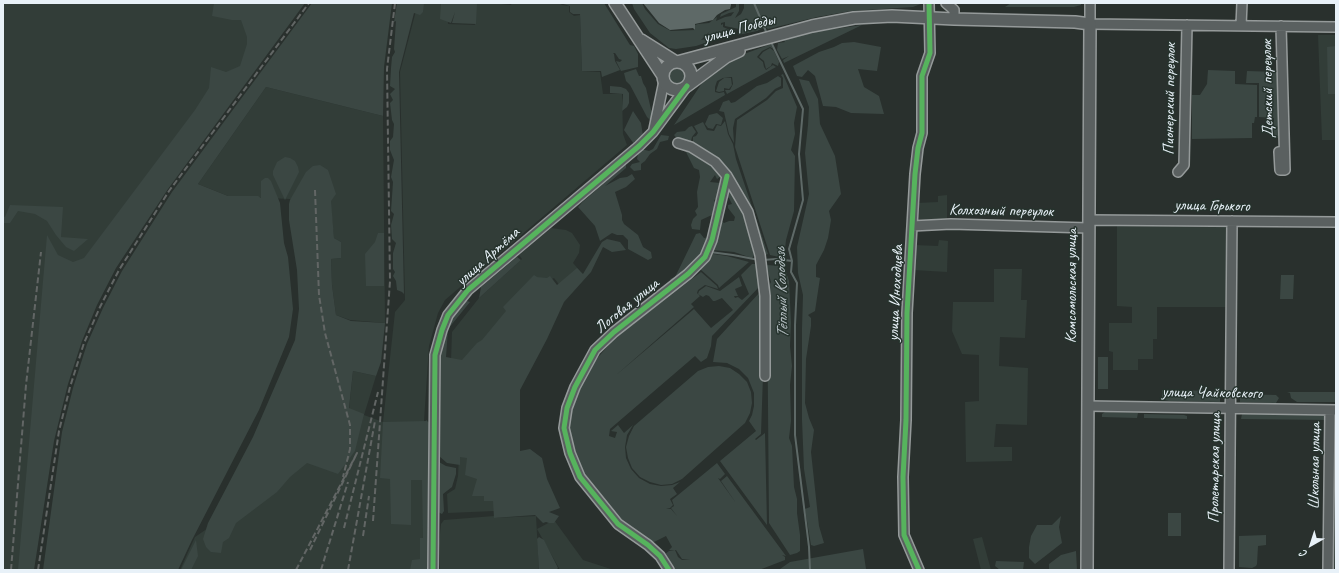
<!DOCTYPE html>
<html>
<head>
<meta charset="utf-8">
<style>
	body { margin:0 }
	#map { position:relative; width:1339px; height:573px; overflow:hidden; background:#29302d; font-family:Caveat,sans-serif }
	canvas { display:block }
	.frame { position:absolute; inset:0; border:4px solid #e8f1f8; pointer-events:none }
	.north { position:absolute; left:1291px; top:525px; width:40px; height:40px; -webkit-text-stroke:3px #26332d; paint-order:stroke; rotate:219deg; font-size:11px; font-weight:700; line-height:16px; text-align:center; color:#e8f1f8 }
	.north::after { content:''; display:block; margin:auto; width:14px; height:18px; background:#e8f1f8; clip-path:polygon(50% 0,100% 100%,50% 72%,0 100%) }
</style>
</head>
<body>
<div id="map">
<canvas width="1339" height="573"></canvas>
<div class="frame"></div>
<div class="north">С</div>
</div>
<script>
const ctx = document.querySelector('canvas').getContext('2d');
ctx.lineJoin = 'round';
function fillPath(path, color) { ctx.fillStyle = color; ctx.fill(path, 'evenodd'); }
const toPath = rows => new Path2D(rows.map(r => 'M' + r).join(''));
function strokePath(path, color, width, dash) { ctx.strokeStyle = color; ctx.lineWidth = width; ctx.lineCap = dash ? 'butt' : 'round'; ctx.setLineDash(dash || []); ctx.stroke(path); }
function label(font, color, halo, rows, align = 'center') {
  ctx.font = font + ' Caveat,sans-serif'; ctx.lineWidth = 3; ctx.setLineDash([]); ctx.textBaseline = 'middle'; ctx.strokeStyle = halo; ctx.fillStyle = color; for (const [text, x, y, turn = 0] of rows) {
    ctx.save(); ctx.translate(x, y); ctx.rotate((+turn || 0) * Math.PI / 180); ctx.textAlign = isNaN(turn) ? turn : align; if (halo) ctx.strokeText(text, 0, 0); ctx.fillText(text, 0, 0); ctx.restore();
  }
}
const built = toPath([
	[3,3,258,3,251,55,84,265,19,570,3,570],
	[418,3,447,3,448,24,475,25,476,3,492,3,511,5,512,3,559,3,562,5,569,6,569,12,574,16,580,15,582,71,600,72,603,94,622,94,623,134,627,145,445,300,438,313,429,346,424,421,431,422,432,570,180,570,195,537,308,460,349,410,353,371,376,376,364,415,383,422,395,312,405,300,400,72],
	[1318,35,1336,35,1336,140,1322,140],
	[266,87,383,116,385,323,350,320,336,315,332,285,331,259,341,258,341,242,334,238,330,201,228,196,198,184],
	[947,195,947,223,918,224,917,203,938,202,938,196],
	[1117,225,1229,227,1228,307,1157,307,1157,339,1153,339,1153,359,1138,359,1138,370,1113,370,1113,352,1109,351,1109,323,1132,323,1132,307,1117,306],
	[551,228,566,230,572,233,580,245,579,253,573,263,580,271,561,287,554,278,550,280,541,279,538,277,507,309,510,314,466,362,451,360,452,332,479,298,522,259,519,255],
	[939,240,948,241,947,272,914,270,915,245,938,246],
	[994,269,1022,269,1021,300,1027,300,1025,338,1000,337,999,366,1028,368,1027,425,996,424,994,447,1012,447,1012,461,966,462,965,402,979,401,979,355,962,354,952,331,953,302,994,302],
	[1335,426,1336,570,1330,570],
	[459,456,467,457,479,478,485,495,495,499,495,511,448,513,447,494,455,489,458,476],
	[494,516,494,518,536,516,539,570,440,570,439,543,441,524,444,520],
	[554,520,583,560,614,570,560,570,537,529],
	[982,537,991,570,981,570,973,539]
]);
const green = toPath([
	[214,3,305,3,168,189,116,268,97,305,82,341,68,384,54,441,34,570,18,570,47,235,58,255,73,262,84,258,195,110,209,88,211,67,226,72,240,66,247,44,247,37,241,20,232,20,212,16],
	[312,3,392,3,384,67,383,116,266,87,198,184,228,196,258,196,261,198,261,181,265,178,268,178,271,181,280,203,284,243,288,257,293,309,289,337,259,410,192,540,178,570,43,570,62,432,73,388,87,344,103,308,122,271,172,192],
	[397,3,424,3,423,12,420,15,414,13,399,72,404,294,402,292,397,290,396,281,393,276,395,272,393,269,393,253,396,243,392,239,391,225,394,214,391,211,393,182,391,177,394,160,390,150,390,141,393,137,394,124,392,120,390,103,393,100,390,94,395,89,390,86,391,68,392,57,395,52,394,49,396,21,394,22],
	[441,3,477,3,476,24,452,23,455,12,451,23,440,19],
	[560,3,604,3,630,45,634,46,638,54,638,67,621,71,616,61,620,62,622,60,619,59,615,53,613,53,614,54,615,61,620,70,602,77,601,71,582,71,580,14,573,14,570,12,570,6],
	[632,3,642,3,645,9,658,24,671,31,695,30,695,25,698,24,709,23,717,17,716,21,725,17,731,16,734,12,729,13,720,17,721,14,736,7,736,3,739,3,739,11,735,18,741,14,744,8,744,4,739,3,923,3,913,7,851,11,817,17,768,29,765,27,757,31,738,35,739,29,725,26,725,22,721,23,721,25,723,24,723,27,730,30,736,30,729,33,723,31,706,36,710,31,701,40,719,36,723,37,696,46,676,49,669,48,650,33,634,9],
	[1011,3,1081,3,1081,5,1074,7,1005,7],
	[862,25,784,63,783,60,789,56,782,59,777,50,778,43,785,42,784,40,788,39,814,32],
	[854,42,881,47,877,71,858,69,864,87,879,96,884,114,851,113,836,107,823,106,815,76,808,70,802,77,797,76,793,66,819,52,834,47,842,43],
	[771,44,773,49,770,47,762,51,757,57,763,62,764,67,766,70,773,65,776,67,727,94,725,90,730,90,733,84,732,77,723,78,717,81,715,87,715,92,719,93,724,92,725,95,674,125,704,80,728,60],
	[1336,46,1336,94,1328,94,1327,47],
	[770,48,774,51,779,62,778,66,772,63,771,66,766,69,764,61,759,57,763,52],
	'668 76a9 9 0 1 1 18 0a9 9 0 1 1-18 0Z',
	[636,69,639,76,641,76,643,83,646,88,653,118,652,120,651,121,647,117,630,85,626,81,624,73],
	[1208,70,1235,71,1235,84,1257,85,1257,117,1255,117,1254,123,1252,123,1252,138,1192,139,1192,95,1200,95,1207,84],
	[1247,71,1278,72,1279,136,1278,138,1274,138,1274,118,1259,117,1259,83,1246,83],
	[783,74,797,107,794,123,795,134,791,150,795,156,794,211,786,240,784,258,770,255,735,147,737,120,767,100,776,91,783,88,783,78,781,75],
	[778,76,781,78,781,86,775,89,766,98,735,119,733,128,734,143,729,134,724,112,719,111,723,102,729,100,731,103,735,102,757,86,767,83],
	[724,78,731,78,732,85,729,89,724,88,724,91,719,92,716,91,719,82],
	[799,79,809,81,818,99,820,124,835,156,841,194,829,211,831,220,828,238,824,250,816,265,816,277,820,278,815,311,808,315,811,318,811,326,806,359,805,403,809,418,814,430,811,452,819,526,824,543,814,546,811,545,805,509,810,507,804,469,802,420,802,328,803,295,798,273,797,247,809,194,805,153,808,125,809,107],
	[610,86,621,87,626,89,629,93,629,103,627,107,622,111,623,94,610,93],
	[633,111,641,123,643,136,634,144,624,130],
	[717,113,723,118,721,125,716,124,713,129,708,128,705,124,709,115],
	[725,121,728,134,733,144,736,159,768,254,763,256,750,211,730,172,718,161,691,144,693,141,693,137,696,136,698,133,694,126,703,122,707,130,714,131,717,125,721,126],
	[692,126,696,132,692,137,691,141,689,143,684,140,679,141,674,135,677,132,685,131,689,127],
	[661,135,669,136,668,140,660,142,657,149,650,154,645,161,641,164,641,170,634,171,630,167,632,164,640,162,637,159,638,154,641,150,645,150,649,151,653,149],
	[684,148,713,163,720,172,720,177,717,179,715,175,710,182,720,183,721,188,720,197,714,200,716,204,714,214,701,220,700,230,692,229,691,225,693,219,697,215,695,211,698,207,697,192,700,177,699,170,694,168],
	[285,157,290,158,295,161,298,167,299,172,285,200,273,175,273,171,277,162],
	[626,164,626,168,605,186,620,178,627,177,632,174,635,179,626,187,615,192,622,215,622,220,624,224,638,235,643,247,651,252,652,258,648,260,628,249,628,240,623,235,617,235,612,233,600,241,595,226,578,207,582,203,578,206],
	[320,165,328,170,336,194,331,201,334,238,341,242,341,258,331,259,332,285,336,315,351,321,385,323,381,362,376,376,353,371,349,408,364,414,355,451,338,474,307,463,290,477,277,492,236,523,229,538,223,542,221,553,211,552,206,547,203,539,208,523,253,437,295,340,299,309,297,270,289,220,289,204,290,200,306,172,313,166],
	[729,190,734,193,745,215,752,238,754,256,752,258,734,252,712,250,719,231,717,225,720,220,724,223,729,221,734,221,735,217,728,208,728,205,732,204,729,198,724,197,725,192],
	[10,205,63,207,61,237,88,239,74,251,66,247,56,235,47,221,35,214,18,211,10,223,3,223,3,216,5,217],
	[378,233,384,233,384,286,366,286,365,254,375,242],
	[700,233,704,238,710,237,704,251,678,279,671,281,670,279,675,277,681,265,696,234],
	[607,239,620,242,626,250,612,252,603,247,591,272,564,302,547,339,520,390,520,451,530,449,542,458,547,479,560,508,549,512,559,516,554,523,549,523,546,522,543,523,535,515,494,518,493,501,484,501,484,496,472,496,477,479,465,475,467,458,460,457,460,465,447,463,439,456,440,355,447,323,464,300,470,302,448,329,446,357,462,360,477,343,482,340,506,311,503,307,534,275,537,277,547,278,550,276,557,285,577,268,583,274,602,242],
	[713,254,727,256,749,262,719,288,718,285,700,269,709,255],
	[517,257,521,260,479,298,481,287],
	[752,264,759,264,761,285,712,336,711,346,707,358,701,362,695,356,610,429,609,436,615,438,617,432,611,431,618,425,624,433,633,425,627,435,625,447,626,458,631,469,639,478,650,484,661,486,672,485,680,482,673,488,677,494,670,499,673,505,670,508,666,509,671,509,677,516,671,508,674,506,672,500,717,463,725,474,720,479,718,478,736,503,721,481,727,476,786,556,782,555,785,557,785,560,759,570,673,570,664,555,669,551,675,550,678,557,682,560,690,559,695,556,690,559,682,559,676,550,669,550,672,547,666,536,654,542,652,546,613,515,581,472,568,435,571,407,578,390,593,363,615,338,701,272,717,286,718,289,705,285,698,290,697,293,700,296,691,304,694,307,615,376,694,309,711,328,733,310,722,298,715,301,713,301,709,296,706,295,703,297,698,294,699,291,706,286,720,291,739,277,742,286,735,289,738,296,734,296,735,298,738,297,742,300,749,294,741,275],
	[766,265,781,266,785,269,789,281,791,323,790,346,792,366,790,385,791,421,789,438,792,446,794,487,797,499,797,513,800,535,800,551,797,553,790,555,769,523,767,290,771,282],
	[1281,275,1294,275,1293,299,1280,299],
	[760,292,763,375,761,434,755,439,756,440,765,433,767,525,720,461,756,431,749,421,752,415,754,406,754,393,748,378,739,369,727,363,713,362,717,339],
	[1098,357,1108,357,1108,389,1098,389],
	[719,366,730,368,739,374,747,382,751,392,752,403,750,413,745,423,682,479,672,484,661,485,650,482,640,477,632,468,628,458,626,447,629,436,634,426,698,371,708,367],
	[1162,390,1220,391,1220,402,1169,401,1164,400,1162,397],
	[1287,392,1336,392,1336,402,1297,402,1291,398,1290,393],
	[1240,394,1276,395,1279,398,1276,403,1240,402],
	[1105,412,1138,413,1137,418,1102,417,1102,414],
	[1244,412,1328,414,1328,420,1241,419,1242,414],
	[1144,414,1184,415,1187,416,1187,419,1144,418],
	[426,420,430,424,430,570,410,570,412,560,420,559,420,538,423,538,422,480,411,480,411,525,391,524,390,479,380,478,383,422,426,421],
	[439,462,446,466,456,468,456,474,452,487,443,494,444,511,442,514,438,512],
	[1181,513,1181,536,1168,536,1168,513],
	[1061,516,1059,527,1062,543,1035,564,1029,558,1029,547,1031,536,1037,525,1052,525],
	[1266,535,1266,545,1258,546,1257,564,1256,566,1252,568,1239,567,1239,536],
	[539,537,544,540,558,568,556,570,539,570,537,539],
	[196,540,198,556,191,570,181,570],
	[863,549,866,569,870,569,871,570,774,570,780,569,790,562],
	[1076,551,1077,570,1049,570,1049,564,1061,555],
	[996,561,1024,562,1023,570,1000,570,995,566]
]);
const water = toPath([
	[643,3,731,3,731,5,730,9,725,10,717,15,713,20,695,24,695,30,693,28,670,30,659,23]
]);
const stream = toPath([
	[754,3,767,34],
	[771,42,803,109,799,154,803,200,789,249,792,261,791,272,797,283,795,325,795,435,809,547,810,570],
	[710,252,733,255,759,260],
	[763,260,776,259,792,261]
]);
const minor = toPath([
	[946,3,954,10,954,19],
	[1090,3,1090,24,1336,27],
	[1241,26,1242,3],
	[1281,26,1285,170,1280,170,1279,152,1284,151],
	[654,129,664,81],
	[678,143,691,147,715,162,727,176,748,212,760,255,765,296,765,376],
	[1178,172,1184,165,1187,25],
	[1089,220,1336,222],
	[912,226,951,224,1089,228],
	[1088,406,1336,410],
	[433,570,435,355,442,330,448,315,468,290,639,146,653,132,687,86],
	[669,570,660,556,648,545,618,524,580,477,570,453,564,428,567,408,575,387,595,350,614,332,688,274,705,257,712,240,727,176],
	[919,570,904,535,903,477,906,420,907,313,915,174,918,148,922,133,922,76,930,53,929,3],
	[1229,570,1232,221],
	[1328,570,1330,410]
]);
const major = toPath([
	[615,3,663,76],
	[641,40,676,62],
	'663 76a14 14 0 1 1 28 0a14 14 0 1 1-28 0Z',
	[677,62,812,26,854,18,892,16,954,19,1075,22,1090,24,1087,570],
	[687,86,726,57,739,51]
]);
const rail = toPath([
	[315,190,319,295,325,333,350,425,350,449,343,477],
	[373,521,390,281,387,69,395,3],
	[344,528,378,392],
	[363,536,369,496],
	[11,570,26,385,41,252],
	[38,570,59,431,70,387,84,343,100,307,119,270,169,191,309,3],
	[296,570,357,453,310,550],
	[321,570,348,482],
	[348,570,375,421]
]);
const cycleway = toPath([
	[433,570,435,355,442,330,448,315,468,290,639,146,653,132,687,86],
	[669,570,660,556,648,545,618,524,580,477,570,453,564,428,567,408,575,387,595,350,614,332,688,274,705,257,712,240,727,176],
	[919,570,904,535,903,477,906,420,907,313,915,174,918,148,922,133,922,76,930,53,929,3]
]);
const streetNames = [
	["улица Победы",739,29,-15],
	["Детский переулок",1268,89,-91],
	["Пионерский переулок",1170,99,-89],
	["улица Горького",1212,206,1],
	["Колхозный переулок",1001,211,1],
	["улица Артёма",488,257,-42],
	["Комсомольская улица",1072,286,-90],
	["улица Иноходцева",896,293,-87],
	["Логовая улица",627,306,-39],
	["улица Чайковского",1212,393,1],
	["Школьная улица",1315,466,-89],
	["Пролетарская улица",1215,468,-89]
];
const waterNames = [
	["Тёплый Колодезь",782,293,-92]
];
fillPath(built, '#323d38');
fillPath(green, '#3b4743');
fillPath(water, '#5e6967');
strokePath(stream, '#5e6967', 2);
strokePath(minor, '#959a9a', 12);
strokePath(major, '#959a9a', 14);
strokePath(minor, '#5a6060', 9);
strokePath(major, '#5a6060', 11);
strokePath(rail, '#626665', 2, [6, 3]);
strokePath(cycleway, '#56b35d', 5);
label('16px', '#e8f1f8', '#26332d', streetNames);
label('italic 17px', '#b3bdc0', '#26332d', waterNames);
</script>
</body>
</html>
